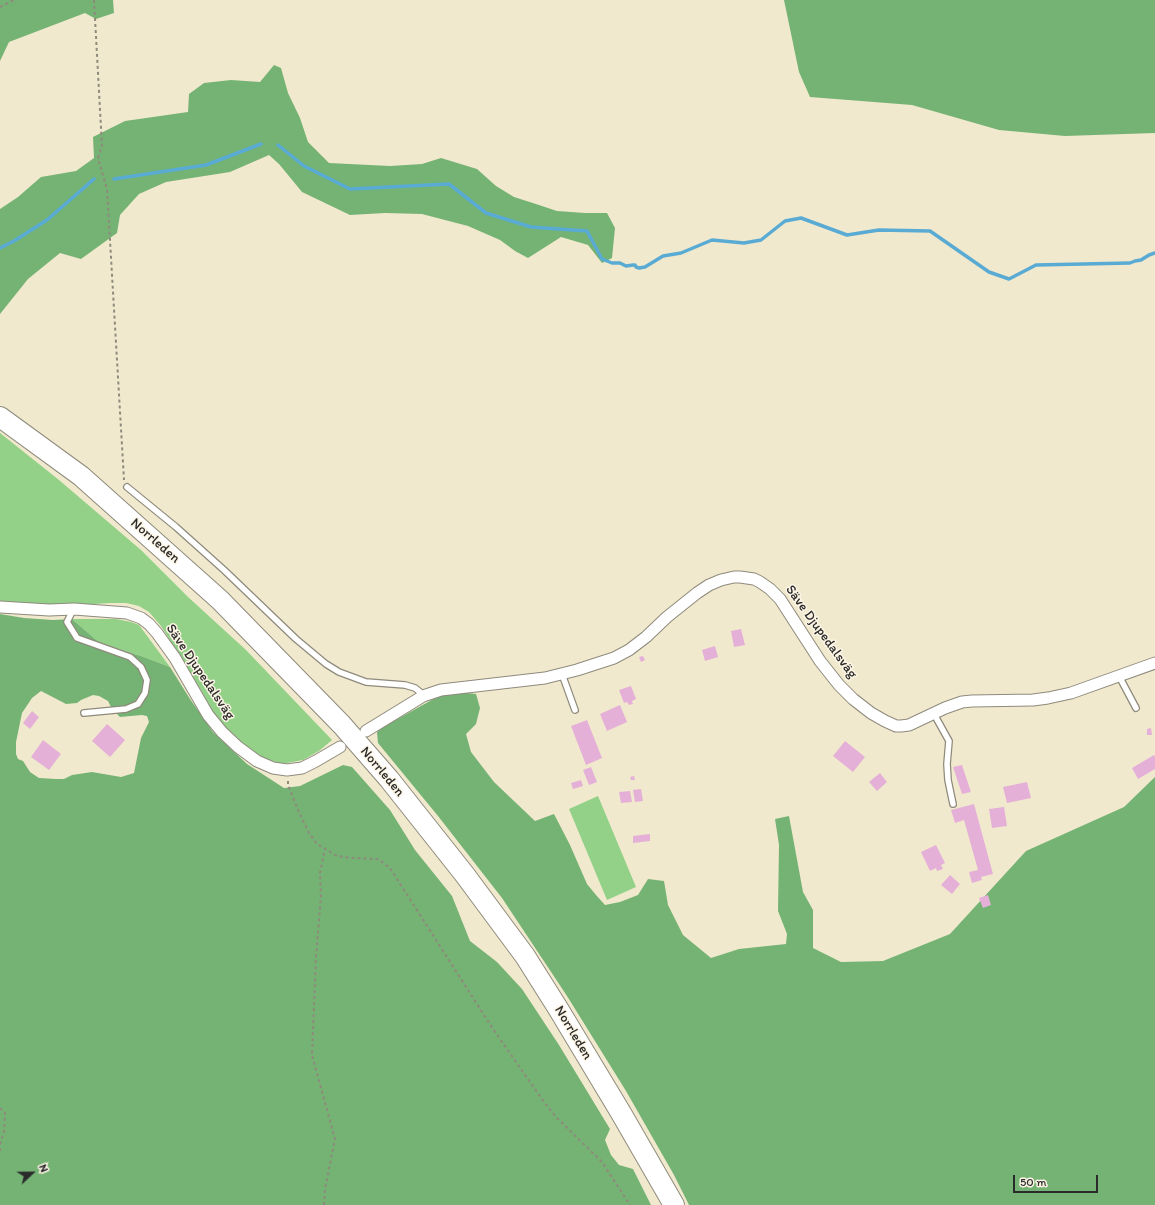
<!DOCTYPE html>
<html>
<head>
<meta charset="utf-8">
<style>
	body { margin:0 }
	#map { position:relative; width:1155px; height:1205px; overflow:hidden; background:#f1e9ce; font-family:Itim,sans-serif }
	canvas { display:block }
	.north { position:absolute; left:12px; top:1153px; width:40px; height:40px; -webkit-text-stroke:3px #fcf5e5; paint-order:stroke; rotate:68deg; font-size:11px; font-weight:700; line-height:16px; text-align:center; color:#2b2b2b }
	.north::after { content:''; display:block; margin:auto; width:14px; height:18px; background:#2b2b2b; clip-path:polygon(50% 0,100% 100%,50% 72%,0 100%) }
	.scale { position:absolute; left:1013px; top:1175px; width:85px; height:18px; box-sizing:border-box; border:2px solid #2b2b2b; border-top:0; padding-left:5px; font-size:12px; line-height:14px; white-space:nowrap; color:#2b2b2b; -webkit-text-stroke:3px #fcf5e5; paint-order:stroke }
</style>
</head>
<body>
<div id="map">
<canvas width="1155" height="1205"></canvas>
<div class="north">N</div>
<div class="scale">50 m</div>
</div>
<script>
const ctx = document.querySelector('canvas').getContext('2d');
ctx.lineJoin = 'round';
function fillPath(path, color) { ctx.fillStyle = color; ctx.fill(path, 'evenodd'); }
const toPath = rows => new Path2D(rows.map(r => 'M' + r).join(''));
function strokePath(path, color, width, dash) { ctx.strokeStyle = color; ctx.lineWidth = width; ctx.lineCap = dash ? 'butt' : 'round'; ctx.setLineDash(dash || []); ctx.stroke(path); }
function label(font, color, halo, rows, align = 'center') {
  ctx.font = font + ' Itim,sans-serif'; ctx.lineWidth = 3; ctx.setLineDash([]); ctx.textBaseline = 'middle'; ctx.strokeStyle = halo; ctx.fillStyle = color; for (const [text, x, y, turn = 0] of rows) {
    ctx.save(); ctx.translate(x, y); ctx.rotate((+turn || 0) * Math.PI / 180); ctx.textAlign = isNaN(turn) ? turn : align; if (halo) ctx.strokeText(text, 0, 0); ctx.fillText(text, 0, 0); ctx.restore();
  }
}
const green = toPath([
	[0,433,59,480,141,550,188,597,246,650,332,740,319,751,303,760,282,764,264,758,247,749,228,731,216,717,201,690,161,626,149,612,139,606,126,603,112,603,38,607,0,602],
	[72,619,116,619,131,622,139,625,170,667,141,656,101,644],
	[598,796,636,887,607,900,569,809]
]);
const forest = toPath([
	[0,0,113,0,114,13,96,19,85,13,9,42,0,61],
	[784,0,1155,0,1155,133,1065,136,999,130,912,105,810,97,799,72],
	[274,65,281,68,288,93,300,118,308,142,329,163,390,166,422,164,441,158,477,169,496,186,514,197,536,204,557,211,585,213,607,213,615,228,612,258,602,263,588,245,561,237,528,258,515,251,500,240,468,226,422,214,385,213,350,215,302,192,279,164,269,155,230,172,166,182,139,194,120,215,117,233,81,259,60,253,28,279,0,314,0,209,18,197,41,177,76,171,94,158,93,137,125,121,188,112,189,94,204,83,231,80,260,82],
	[0,614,24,618,53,620,72,619,101,644,141,656,170,667,190,699,213,732,247,764,284,788,300,786,343,765,352,767,390,810,415,850,452,896,470,941,497,962,522,989,559,1045,610,1129,605,1140,611,1155,619,1165,633,1169,651,1205,0,1205],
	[41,691,66,704,77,703,81,700,93,695,99,696,108,701,112,709,120,717,142,715,147,716,149,722,141,738,134,773,121,777,92,772,72,775,64,779,56,779,39,778,30,772,23,761,18,759,16,754,16,742,22,713,32,698],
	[458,692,476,694,480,708,476,724,466,734,471,752,494,782,535,821,554,814,570,845,587,884,596,895,605,905,620,902,638,895,648,879,664,881,668,905,683,935,711,958,739,949,786,944,787,934,778,911,779,845,775,819,789,816,803,892,813,910,813,948,841,962,883,961,950,934,1026,851,1124,807,1155,777,1155,1205,689,1205,674,1175,626,1091,567,996,502,898,438,816,378,743,377,732,383,727,439,696]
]);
const stream = toPath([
	[278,145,304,166,350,189,449,184,486,213,531,227,587,231,602,259,612,263,620,263,626,266,633,265,635,265,636,267,639,268,645,267,663,256,681,253,712,240,744,243,761,240,785,221,801,218,847,235,879,230,930,231,989,272,1009,279,1036,265,1130,263,1135,261,1141,260,1149,255,1155,253],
	[114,179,206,165,261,144],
	[0,248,14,241,47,220,94,179]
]);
const building = toPath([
	[741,629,745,645,734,647,731,631],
	[715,646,718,657,705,661,702,650],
	[643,656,645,660,641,662,639,657],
	[631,686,636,699,632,701,633,704,629,705,627,702,624,703,619,690],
	[620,705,627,722,607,731,600,714],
	[32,711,39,717,30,729,23,723],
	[587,720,602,758,586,765,571,726],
	[107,724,125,740,110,757,92,741],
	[1151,728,1152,735,1147,735,1147,729],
	[43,740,61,754,49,770,31,757],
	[845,741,865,757,853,772,833,756],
	[1154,755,1155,757,1155,769,1138,779,1132,768],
	[962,765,971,792,962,794,953,767],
	[591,767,597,782,589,785,583,770],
	[880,773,887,782,877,791,869,782],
	[634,776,635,780,631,780,630,777],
	[581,780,583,786,573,789,571,783],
	[1027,782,1031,798,1007,803,1003,787],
	[641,789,643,801,635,802,633,790],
	[630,791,632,802,621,803,619,792],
	[974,804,993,874,981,877,982,880,972,883,969,872,978,870,964,820,955,823,951,810],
	[1004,807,1007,826,992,828,989,809],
	[650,834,650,841,633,843,633,836],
	[936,845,945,863,941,865,943,869,937,871,936,868,930,871,921,852],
	[950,875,960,884,952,894,941,885],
	[988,895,991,905,983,908,979,898]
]);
const path = toPath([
	[94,0,102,146,98,158,107,189,124,480],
	[0,7,14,0],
	[288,781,288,785,298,810,309,833,317,844,337,856,352,858,378,859,390,868,493,1029,544,1102,556,1117,602,1162,630,1205],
	[0,1108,5,1113,4,1131,0,1145],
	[0,1148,0,1151],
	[324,1205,325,1189,335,1139,312,1055,316,957,321,896,320,873,325,849]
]);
const lane = toPath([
	[127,487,176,527,224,570,296,639,326,664,339,672,366,682,405,685,415,688,420,692,423,696],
	[73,610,67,622,77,638,130,657,141,667,147,680,145,693,138,704,126,709,84,713],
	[562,674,575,710],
	[1119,676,1136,708],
	[934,714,949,741,947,764,948,780,953,804]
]);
const street = toPath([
	[0,607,49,610,74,609,127,613,141,618,149,624,157,633,175,658,208,715,222,732,238,747,257,761,273,768,287,770,302,768,316,761,340,747],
	[366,731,415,701,423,696,441,690,545,678,577,670,614,658,629,650,646,637,667,617,697,593,709,585,721,580,734,577,740,577,754,579,760,582,770,589,780,599,820,661,839,685,853,699,871,713,885,721,896,726,901,726,909,725,945,708,962,702,972,701,1033,700,1048,698,1071,693,1155,663]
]);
const highway = toPath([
	[0,417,81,476,220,600,342,725,389,779,465,875,525,956,559,1010,621,1113,674,1205]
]);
const streetNames = [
	["Norrleden",155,541,41],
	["Säve Djupedalsväg",821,632,54],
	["Säve Djupedalsväg",200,672,56],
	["Norrleden",382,772,50],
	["Norrleden",573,1033,59]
];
fillPath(green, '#92d187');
fillPath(forest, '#75b374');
strokePath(stream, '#5aabd4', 3.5);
fillPath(building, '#e5b0d7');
strokePath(lane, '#8e8a7c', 8);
strokePath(street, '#8e8a7c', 13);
strokePath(highway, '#8e8a7c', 22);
strokePath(path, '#8e8a7c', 2, [3, 3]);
strokePath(lane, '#fff', 5.5);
strokePath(street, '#fff', 11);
strokePath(highway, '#fff', 20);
label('14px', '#2b2b2b', '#fcf5e5', streetNames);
</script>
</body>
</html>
